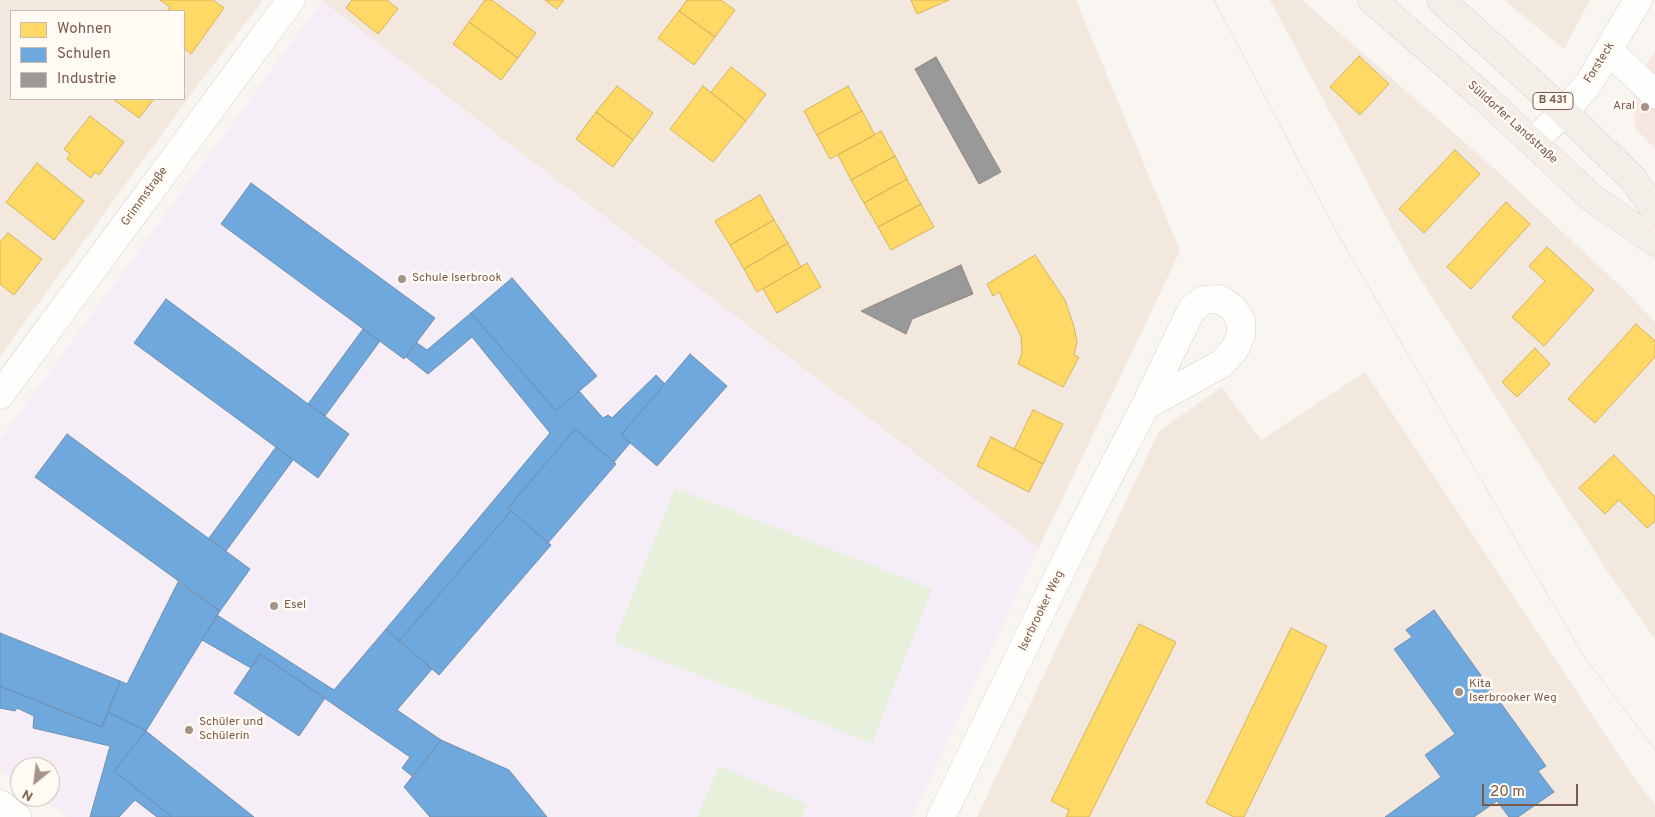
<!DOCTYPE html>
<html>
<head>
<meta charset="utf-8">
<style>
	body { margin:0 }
	#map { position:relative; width:1655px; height:817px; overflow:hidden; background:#f9f5f0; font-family:Overpass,sans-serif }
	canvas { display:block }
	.legend { position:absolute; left:10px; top:10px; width:175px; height:90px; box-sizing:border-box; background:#fffaf3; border:1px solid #cabbb1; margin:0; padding:6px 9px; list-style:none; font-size:15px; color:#7a5c4d }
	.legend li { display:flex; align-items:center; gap:10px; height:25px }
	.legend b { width:25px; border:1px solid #cabbb1 }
	.north { position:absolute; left:10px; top:757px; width:50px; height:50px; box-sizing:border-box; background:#fffaf3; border:1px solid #cabbb1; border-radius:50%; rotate:209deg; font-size:14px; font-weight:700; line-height:20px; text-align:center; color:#7a5c4d }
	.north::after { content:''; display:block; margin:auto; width:18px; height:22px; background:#a69286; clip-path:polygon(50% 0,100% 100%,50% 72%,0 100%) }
	.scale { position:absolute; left:1482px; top:784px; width:96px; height:22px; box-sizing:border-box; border:2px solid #7a5c4d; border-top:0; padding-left:6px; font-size:15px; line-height:18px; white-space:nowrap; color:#7a5c4d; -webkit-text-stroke:4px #fffaf3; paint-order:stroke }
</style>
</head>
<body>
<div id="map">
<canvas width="1655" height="817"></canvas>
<ul class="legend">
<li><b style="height:14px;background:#ffd966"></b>Wohnen</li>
<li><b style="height:14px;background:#6fa8dc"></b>Schulen</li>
<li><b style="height:14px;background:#999"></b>Industrie</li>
</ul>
<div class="north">N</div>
<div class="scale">20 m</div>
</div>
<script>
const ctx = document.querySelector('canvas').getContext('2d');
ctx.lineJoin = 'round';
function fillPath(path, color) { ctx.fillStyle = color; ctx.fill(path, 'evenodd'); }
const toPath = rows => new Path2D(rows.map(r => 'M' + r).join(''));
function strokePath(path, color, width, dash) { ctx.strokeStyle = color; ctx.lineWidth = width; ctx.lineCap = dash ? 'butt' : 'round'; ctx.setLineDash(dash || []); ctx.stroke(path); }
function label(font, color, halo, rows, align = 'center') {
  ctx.font = font + ' Overpass,sans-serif'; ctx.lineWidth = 5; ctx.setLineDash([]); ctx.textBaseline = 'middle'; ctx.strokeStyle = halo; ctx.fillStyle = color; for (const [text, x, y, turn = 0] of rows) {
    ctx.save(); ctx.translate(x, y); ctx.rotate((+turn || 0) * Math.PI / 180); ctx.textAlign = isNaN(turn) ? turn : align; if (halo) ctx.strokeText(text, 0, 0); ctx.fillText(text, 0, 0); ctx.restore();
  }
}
const residential = toPath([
	[0,0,263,0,192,93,0,356],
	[11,11,184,11,184,99,11,99],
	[323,0,1076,0,1180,251,1039,548,322,1],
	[1270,0,1302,0,1495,169,1619,285,1655,322,1655,639,1609,574,1411,264],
	[1504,0,1590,0,1564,49],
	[1365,372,1626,766,1655,805,1655,817,977,817,1159,431,1222,387,1261,440]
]);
const commercial = toPath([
	[1655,50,1655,149,1635,128,1633,87]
]);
const education = toPath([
	[322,1,1039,548,912,817,68,817,39,797,50,797,50,767,20,767,20,784,0,771,0,439]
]);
const green = toPath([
	[675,488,932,589,872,743,614,642],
	[719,766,807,804,802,817,697,817]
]);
const homes = toPath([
	[160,0,213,0,224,8,191,54,184,48,184,11,167,11,170,7,160,0],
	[352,0,387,0,398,9,378,34,346,8,352,0],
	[485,0,492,0,536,33,518,58,469,22,485,0],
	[545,0,564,0,557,9,545,0],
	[687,0,721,0,735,10,715,37,679,11,687,0],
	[911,0,949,0,917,14,911,0],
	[679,11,715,37,694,65,658,38,679,11],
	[469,22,518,58,501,80,453,44,469,22],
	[1359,56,1389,84,1360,115,1330,87,1359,56],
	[731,67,766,94,746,121,711,92,731,67],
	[617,86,653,113,633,140,596,112,617,86],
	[703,86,746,121,713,162,670,129,703,86],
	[848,86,862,111,817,135,804,111,848,86],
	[113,99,154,99,139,118,113,99],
	[862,111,875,135,830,159,817,135,862,111],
	[596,112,633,140,613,167,576,139,596,112],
	[90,116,124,142,99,175,95,172,91,178,67,159,70,154,64,149,90,116],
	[881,131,895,156,851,180,838,155,881,131],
	[1455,150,1480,174,1424,233,1399,209,1455,150],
	[895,156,907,179,864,203,851,180,895,156],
	[37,163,84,201,54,240,6,202,37,163],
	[907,179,921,204,878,227,864,203,907,179],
	[760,195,774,220,730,245,715,221,760,195],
	[1506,202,1530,224,1471,289,1447,267,1506,202],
	[921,204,934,227,891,250,878,227,921,204],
	[774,220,788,243,744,269,730,245,774,220],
	[8,233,42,259,14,295,0,284,0,242,8,233],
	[788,243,801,267,757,292,744,269,788,243],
	[1547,247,1594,290,1544,346,1512,317,1545,281,1529,266,1547,247],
	[1035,255,1065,300,1074,327,1077,342,1074,355,1079,357,1063,387,1018,364,1022,353,1021,336,999,292,993,296,987,284,1035,255],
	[807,263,821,287,777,313,763,289,807,263],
	[1636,324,1655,341,1655,357,1595,423,1568,399,1636,324],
	[1535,348,1550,364,1517,397,1502,382,1535,348],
	[1033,410,1063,424,1043,464,1014,449,1033,410],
	[991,437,1043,464,1029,492,977,466,991,437],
	[1614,455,1655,497,1655,521,1647,528,1619,500,1605,514,1579,488,1614,455],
	[1139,624,1176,642,1089,817,1066,817,1069,810,1051,801,1139,624],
	[1291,628,1327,646,1244,817,1234,817,1206,803,1291,628]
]);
const schools = toPath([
	[251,183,435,318,404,359,221,224,251,183],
	[512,278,597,376,556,411,471,313,512,278],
	[166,299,349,434,318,478,134,343,166,299],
	[471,313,556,411,579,391,603,418,608,415,612,418,656,375,665,384,621,435,630,443,614,462,575,429,508,508,511,511,399,641,386,629,550,433,472,337,428,374,406,357,417,343,427,350,471,313],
	[363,329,380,341,325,416,308,404,363,329],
	[690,354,727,386,657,466,621,435,690,354],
	[575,429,616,464,548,543,508,508,575,429],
	[67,434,250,569,220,611,35,477,67,434],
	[276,447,293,460,226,551,209,538,276,447],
	[511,511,551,545,439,675,399,641,511,511],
	[178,582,220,611,146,731,108,712,120,681,127,684,178,582],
	[1434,610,1546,766,1538,771,1554,792,1518,817,1509,817,1497,801,1474,817,1385,817,1441,777,1425,755,1455,734,1394,649,1412,637,1406,630,1434,610],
	[217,615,334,690,386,629,432,669,397,710,441,740,413,777,402,768,410,757,260,654,251,668,202,640,217,615],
	[0,633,120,681,102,727,0,686,0,633],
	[260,654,325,698,299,736,234,693,260,654],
	[0,686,102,727,108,712,146,731,114,771,172,817,157,817,135,800,119,817,90,817,110,746,33,728,34,716,17,708,15,711,0,708,0,686],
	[146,731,254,817,172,817,114,771,146,731],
	[441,740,509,770,547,817,430,817,404,787,441,740]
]);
const industry = toPath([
	[936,57,1001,172,979,184,915,69,936,57],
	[961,265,973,294,912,319,906,334,861,311,961,265]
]);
const minor = toPath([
	[1608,50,1655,94],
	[1533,142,1564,112,1589,83,1638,0],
	[0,395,291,0],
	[0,804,17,817],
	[941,817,1080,532,1145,406,1192,309,1204,300,1219,299,1233,308,1241,321,1241,335,1234,350,1221,364,1145,406]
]);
const major = toPath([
	[1372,0,1485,98,1591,197,1655,242],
	[1441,0,1564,112,1634,180,1655,210]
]);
const tram = toPath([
	[1214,0,1335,229,1583,655,1655,750]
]);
const markers = [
	[1645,107,5,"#a69286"],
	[402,279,5,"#a69286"],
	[274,606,5,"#a69286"],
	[1459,692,5,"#a69286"],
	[189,730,5,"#a69286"]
];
const shields = [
	[1553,101,40]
];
const shieldNames = [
	["B 431",1553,101]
];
const streetNames = [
	["Forsteck",1600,63,-58],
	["Sülldorfer Landstraße",1512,123,42],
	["Grimmstraße",145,197,-54],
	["Iserbrooker Weg",1042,611,-64]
];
const poiNames = [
	["Aral",1635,107,"right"],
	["Schule Iserbrook",412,279],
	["Esel",284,606],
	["Kita",1469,685],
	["Iserbrooker Weg",1469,699],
	["Schüler und",199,723],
	["Schülerin",199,737]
];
fillPath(residential, '#f2e8de');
fillPath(commercial, '#f6e8e1');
fillPath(education, '#f6eef6');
fillPath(green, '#e7f0db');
fillPath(homes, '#ffd966');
strokePath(homes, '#d7b45e', 1);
fillPath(schools, '#6fa8dc');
strokePath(schools, '#7291b1', 1);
fillPath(industry, '#999');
strokePath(industry, '#908782', 1);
strokePath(minor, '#d7d1cb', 29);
strokePath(major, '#dad1cc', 29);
strokePath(minor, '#fefefd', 28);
strokePath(major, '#f3eee8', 28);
strokePath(tram, '#e6e3e7', 1);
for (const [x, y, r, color] of markers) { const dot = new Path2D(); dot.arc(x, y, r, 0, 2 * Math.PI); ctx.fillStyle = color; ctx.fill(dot); strokePath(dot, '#fffaf3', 2); }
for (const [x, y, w] of shields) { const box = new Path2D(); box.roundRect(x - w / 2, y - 8.5, w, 17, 4); ctx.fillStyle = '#fffaf3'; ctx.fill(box); strokePath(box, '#7a5c4d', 1); }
label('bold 11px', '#7a5c4d', null, shieldNames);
label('12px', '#7a5c4d', '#fffaf3', streetNames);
label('12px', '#7a5c4d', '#fffaf3', poiNames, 'left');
</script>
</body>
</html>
